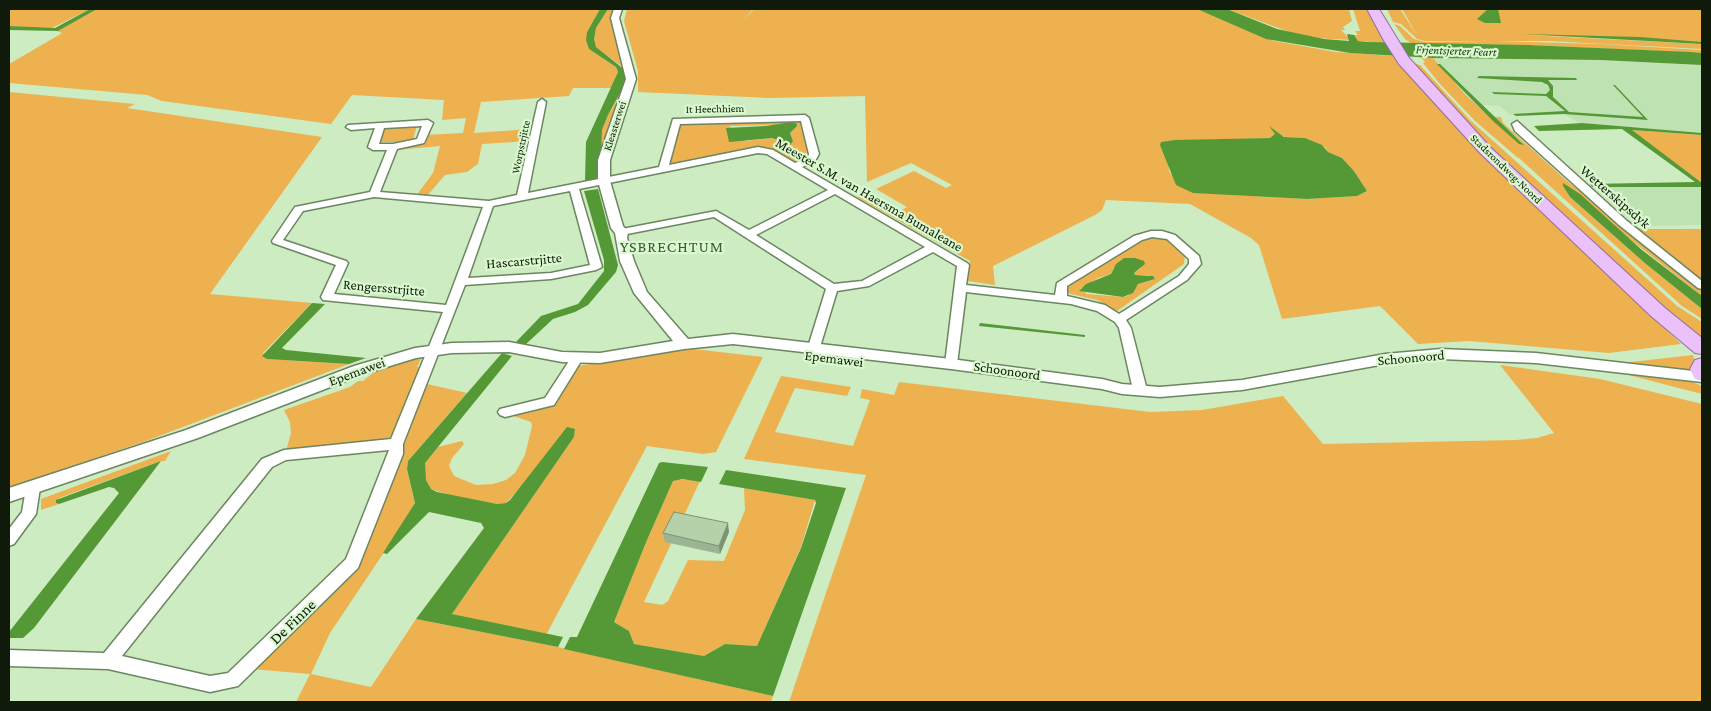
<!DOCTYPE html>
<html>
<head>
<meta charset="utf-8">
<style>
	body { margin:0 }
	#map { position:relative; width:1711px; height:711px; overflow:hidden; background:#cdecc2; font-family:"Crimson Pro",serif }
	canvas { display:block }
	.frame { position:absolute; inset:0; border:10px solid #101a0b; pointer-events:none }
</style>
</head>
<body>
<div id="map">
<canvas width="1711" height="711"></canvas>
<div class="frame"></div>
</div>
<script>
const ctx = document.querySelector('canvas').getContext('2d');
ctx.lineJoin = 'round';
function fillPath(path, color) { ctx.fillStyle = color; ctx.fill(path, 'evenodd'); }
const toPath = rows => new Path2D(rows.map(r => 'M' + r).join(''));
function strokePath(path, color, width, dash) { ctx.strokeStyle = color; ctx.lineWidth = width; ctx.lineCap = dash ? 'butt' : 'round'; ctx.setLineDash(dash || []); ctx.stroke(path); }
function label(font, color, halo, rows, align = 'center') {
  ctx.font = font + ' "Crimson Pro",serif'; ctx.lineWidth = 4.5; ctx.setLineDash([]); ctx.textBaseline = 'middle'; ctx.strokeStyle = halo; ctx.fillStyle = color; for (const [text, x, y, turn = 0] of rows) {
    ctx.save(); ctx.translate(x, y); ctx.rotate((+turn || 0) * Math.PI / 180); ctx.textAlign = isNaN(turn) ? turn : align; if (halo) ctx.strokeText(text, 0, 0); ctx.fillText(text, 0, 0); ctx.restore();
  }
}
const built = toPath([
	[1433,58,1601,60,1702,65,1702,133,1579,123,1564,114,1510,115,1500,106,1482,105],
	[1700,185,1702,187,1702,225,1638,226,1592,187]
]);
const green = toPath([
	[9,9,90,9,50,29,9,26],
	[97,9,600,9,587,32,589,49,616,67,618,72,612,88,573,88,569,96,481,102,474,133,531,129,529,141,482,144,478,164,467,172,445,175,426,197,416,196,433,173,440,146,395,150,398,147,418,144,425,135,463,133,466,118,442,120,444,100,352,95,331,124,162,101,147,95,9,83,9,64,59,35,62,33,57,31],
	[608,9,614,9,613,18,623,67,602,52,596,47,594,39,596,28],
	[627,9,753,9,742,22,754,9,1197,9,1274,41,1336,52,1394,56,1455,125,1681,344,1609,353,1469,341,1418,344,1380,306,1282,319,1259,245,1251,238,1190,204,1106,200,1102,210,1095,215,993,266,995,285,968,281,970,261,857,197,866,193,898,212,907,207,876,189,914,171,946,188,952,185,911,163,867,182,865,96,770,98,638,92,638,71,624,21],
	[1278,133,1285,137,1305,138,1325,147,1328,152,1342,158,1354,171,1367,191,1357,196,1307,199,1232,195,1171,174,1169,171,1167,141,1270,138],
	[1227,9,1349,9,1352,21,1343,27,1345,30,1341,30,1351,40,1314,38,1292,33],
	[1353,9,1369,9,1385,43,1358,41,1354,35,1358,35,1355,31,1360,31],
	[1387,9,1400,9,1418,37,1402,9,1702,9,1702,43,1639,39,1525,35,1702,44,1702,49,1548,41,1425,41,1417,39,1401,24,1393,22],
	[1394,24,1400,26,1414,39,1425,42,1495,41,1600,44,1702,50,1702,53,1528,45,1412,44,1405,39],
	[1421,57,1433,58,1466,95,1517,142,1523,143,1494,117,1501,117,1503,123,1567,181,1702,289,1702,296,1563,186,1570,197,1646,264,1702,309,1702,319,1682,306,1519,158,1521,158,1518,158,1474,120,1439,83,1423,63,1425,62],
	[1410,62,1420,65,1470,120,1677,306,1702,322,1702,343,1508,167],
	[9,92,135,104,127,108,322,137,210,294,312,303,263,353,267,359,349,364,146,441,9,487],
	[621,94,610,129,600,154,602,130,608,115],
	[796,119,805,121,809,154,795,162,767,147,668,166,681,123],
	[779,125,797,126,790,133,793,141,786,145,772,138,746,141,729,126],
	[417,125,413,140,410,142,377,142,383,129],
	[1631,130,1702,135,1702,183,1698,180],
	[1636,227,1642,229,1702,229,1702,281],
	[1151,236,1171,241,1185,255,1184,264,1117,311,1097,300,1067,293,1065,289,1068,285,1137,241],
	[1124,258,1130,258,1141,268,1134,273,1135,275,1149,275,1155,279,1138,284,1128,296,1123,297,1087,294,1080,289,1098,278,1111,274,1113,269],
	[685,348,763,357,716,452,703,454,647,446,546,635,452,614,574,437,575,429,506,503,497,504,455,497,431,489,426,480,424,470,425,463,430,455,438,447,462,441,464,444,452,458,449,466,454,476,476,485,493,484,506,480,515,473,525,455,532,426,531,422,505,413,556,399,578,366],
	[1693,355,1696,365,1690,369,1675,370,1622,363],
	[418,358,421,359,417,367,421,367,393,436,390,438,286,451,291,433,290,422,284,410,350,387,358,381,363,381,378,369],
	[1500,365,1600,379,1702,404,1702,702,789,702,866,475,744,459,781,376,851,387,847,396,795,388,775,432,853,446,870,400,860,398,862,389,894,395,899,382,1150,412,1202,410,1283,396,1323,444,1516,440,1537,438,1554,433],
	[1609,370,1687,380,1702,386,1702,394],
	[427,384,467,393,408,461,407,469,415,503,413,509,330,633,311,674,371,687,416,619,558,647,773,696,771,702,296,702,310,674,251,669,359,564],
	[171,451,165,461,161,461,59,498,56,503,59,504,41,510,41,499],
	[677,479,700,481,644,602,662,605,668,601,688,560,724,561,745,510,744,488,815,500,801,547,757,646,725,644,704,656,634,644,629,631,614,622,647,540,673,481]
]);
const water = toPath([
	[90,9,97,9,58,31,9,30,9,26,55,28],
	[600,9,608,9,596,28,594,39,596,47,625,70,625,84,608,115,602,130,600,178,585,181,586,142,618,72,616,67,589,49,586,40,587,32],
	[1197,9,1227,9,1277,29,1324,39,1349,41,1347,34,1354,35,1358,41,1367,42,1528,45,1690,52,1702,53,1702,65,1601,60,1433,58,1350,53,1266,39],
	[1488,9,1498,9,1501,23,1485,23,1477,19],
	[1523,34,1640,37,1702,42,1702,44],
	[1437,64,1440,64,1524,145,1519,144,1493,121],
	[1479,76,1576,78,1577,80,1548,80,1553,86,1553,97,1569,112,1643,117,1613,85,1615,85,1648,120,1564,114,1516,116,1513,114,1565,111,1546,96,1494,94,1492,92,1546,94,1550,90,1548,85,1542,82,1477,78],
	[792,122,797,124,797,126,790,133,793,141,790,145,772,138,729,142,726,128,766,126],
	[1582,123,1702,133,1702,135,1632,130,1702,183,1702,187,1592,187,1590,184,1695,182,1622,129,1539,131,1534,126],
	[1269,126,1284,137,1305,138,1322,145,1328,152,1342,158,1354,171,1367,191,1357,196,1307,199,1193,193,1176,185,1160,145,1161,142,1175,140,1270,138,1275,134],
	[1563,183,1580,194,1642,250,1702,296,1702,309,1646,264,1570,197,1563,186],
	[598,189,618,265,616,272,588,305,575,312,553,319,525,345,515,343,541,316,578,304,604,271,604,260,584,191],
	[1124,258,1135,258,1144,261,1145,264,1134,273,1135,275,1153,276,1155,279,1138,284,1133,293,1123,297,1079,291,1086,284,1111,274,1116,264],
	[312,303,325,304,282,348,286,350,366,358,349,364,267,359,262,356],
	[980,323,1085,335,1085,337,979,326],
	[502,353,512,356,425,463,426,480,431,489,437,492,497,504,506,503,510,500,567,427,575,429,574,437,452,614,563,637,558,647,416,619,484,528,481,523,429,512,387,554,383,553,415,503,407,469,408,461],
	[161,461,34,628,23,638,9,638,9,632,119,493,114,488,109,487,59,504,56,503,56,500],
	[662,462,708,467,701,482,682,479,673,481,647,540,614,622,629,631,634,644,704,656,725,644,757,646,801,548,816,503,815,500,719,484,726,470,846,488,773,696,564,649,570,637,577,637,659,463]
]);
const minor = toPath([
	[542,99,546,102,528,193,659,167,673,119,805,115,809,118,819,154,815,161,802,167,967,263,969,265,966,285,1055,295,1057,283,1134,236,1151,231,1162,231,1175,235,1199,256,1201,264,1187,280,1126,320,1131,328,1147,390,1140,394,1133,390,1119,328,1115,322,1097,311,1071,304,966,292,957,364,955,367,947,367,945,364,957,266,933,252,869,286,837,291,820,347,814,351,808,347,826,289,714,217,622,235,617,232,622,229,716,211,749,230,828,190,767,154,758,153,579,189,602,267,596,270,551,279,465,285,403,444,403,454,358,568,238,686,210,692,108,669,9,666,9,650,104,653,262,459,284,450,391,439,443,312,323,300,321,297,336,265,273,243,272,241,295,207,370,192,387,150,373,150,368,147,375,128,351,130,346,127,348,125,428,120,433,123,424,143,397,149,380,192,489,201,517,195,538,102,542,99],
	[801,121,809,154,808,157,795,163,773,150,758,147,669,165,680,124,801,121],
	[422,126,417,139,393,144,379,144,384,128,422,126],
	[570,191,590,265,551,273,468,278,493,206,570,191],
	[835,194,925,247,862,281,834,284,756,235,835,194],
	[374,197,483,207,446,305,334,294,348,263,346,261,283,240,303,211,374,197],
	[1152,237,1167,239,1189,259,1189,264,1179,276,1119,314,1105,305,1067,296,1067,286,1142,240,1152,237],
	[389,450,346,559,228,673,210,676,122,656,272,467,286,460,389,450],
	[1517,121,1627,221,1702,281,1702,289,1698,288,1619,225,1515,131,1512,124,1517,121],
	[577,354,583,358,554,405,505,417,500,415,498,412,500,409,545,398,573,355,577,354],
	[33,482,38,484,40,488,36,514,14,544,9,546,9,529,22,512,26,488,28,484,33,482]
]);
const tertiary = toPath([
	[614,9,622,9,619,18,636,79,610,160,610,181,623,226,628,232,627,238,634,261,647,292,688,339,733,334,951,359,1102,379,1122,384,1160,387,1242,380,1385,354,1441,349,1536,353,1702,372,1702,382,1536,363,1441,359,1385,364,1242,390,1160,397,1122,394,1102,389,951,369,733,344,684,349,600,363,562,362,509,352,452,353,416,358,364,374,198,438,9,502,9,488,186,430,354,366,415,348,452,343,509,342,562,352,600,353,673,341,634,293,620,261,615,233,611,228,598,181,598,160,626,79,611,18,614,9]
]);
const primary = toPath([
	[1367,9,1379,9,1409,58,1491,148,1665,308,1702,338,1702,354,1695,353,1651,316,1481,154,1399,64,1383,39,1367,9],
	[1702,358,1702,381,1695,379,1690,369,1695,360,1702,358]
]);
const wall = toPath([
	[729,532,720,554,665,542,663,533]
]);
const shadedWall = toPath([
	[728,523,729,532,720,554,719,546]
]);
const building = toPath([
	[674,512,728,523,719,546,663,533,674,512]
]);
const farStreetnames = [
	["It Heechhiem",715,109,-1],
	["Kleasterwei",615,126,-72],
	["Worpstrjitte",521,147,-78],
	["Stadsrondweg-Noord",1506,169,44]
];
const farWaternames = [
	["Frjentsjerter Feart",1456,51,2]
];
const streetNames = [
	["Meester S.M. van Haersma Bumaleane",869,195,30],
	["Wetterskipsdyk",1615,197,41],
	["Hascarstrjitte",524,261,-5],
	["Rengersstrjitte",384,288,5],
	["Schoonoord",1411,358,-5],
	["Epemawei",834,359,7],
	["Schoonoord",1007,371,8],
	["Epemawei",357,372,-20]
];
const quarterNames = [
	["YSBRECHTUM",672,247]
];
const nearStreetnames = [
	["De Finne",293,622,-44]
];
fillPath(built, '#bfe2b3');
fillPath(green, '#edb14f');
fillPath(water, '#559836');
strokePath(minor, '#6b8660', 3);
strokePath(tertiary, '#6b8660', 3);
strokePath(primary, '#956ba2', 2);
fillPath(minor, '#fff');
fillPath(tertiary, '#fff');
fillPath(primary, '#eac1f8');
fillPath(wall, '#9bb491');
fillPath(shadedWall, '#7e9276');
fillPath(building, '#b4d1a9');
strokePath(building, '#7e9276', 1);
label('11px', '#101a0b', '#daf9cf', farStreetnames);
label('italic 12px', '#233e17', '#daf9cf', farWaternames);
label('14px', '#101a0b', '#daf9cf', streetNames);
ctx.letterSpacing = '1px';
label('16px', '#3e5734', '#daf9cf', quarterNames);
ctx.letterSpacing = '0px';
label('16px', '#101a0b', '#daf9cf', nearStreetnames);
</script>
</body>
</html>
